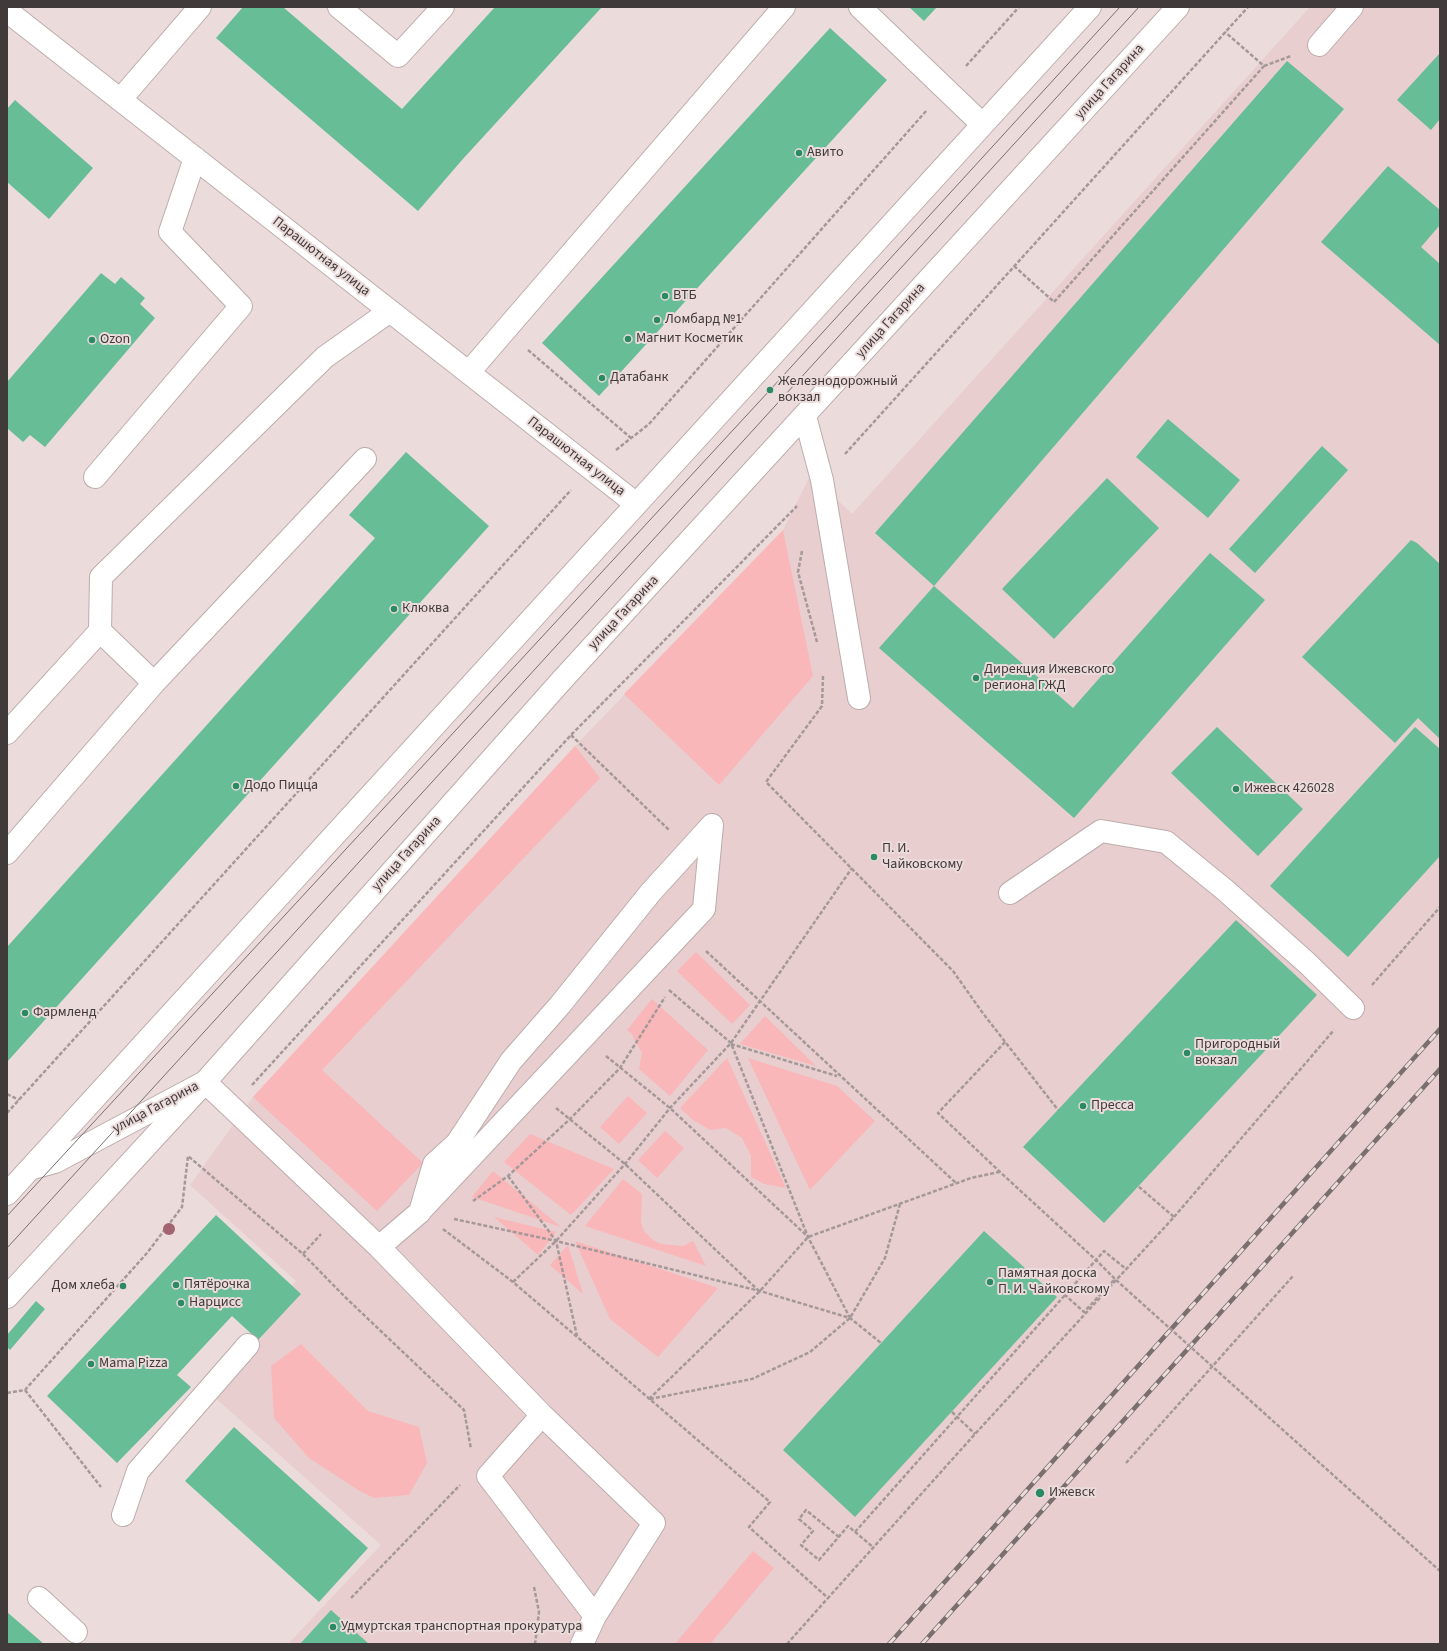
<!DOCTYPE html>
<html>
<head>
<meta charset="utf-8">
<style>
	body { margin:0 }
	#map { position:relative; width:1447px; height:1651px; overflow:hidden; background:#ecdbdb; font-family:"Source Sans 3",sans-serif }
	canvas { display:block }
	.frame { position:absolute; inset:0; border:8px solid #413a3a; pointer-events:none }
</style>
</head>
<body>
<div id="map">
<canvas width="1447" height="1651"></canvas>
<div class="frame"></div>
</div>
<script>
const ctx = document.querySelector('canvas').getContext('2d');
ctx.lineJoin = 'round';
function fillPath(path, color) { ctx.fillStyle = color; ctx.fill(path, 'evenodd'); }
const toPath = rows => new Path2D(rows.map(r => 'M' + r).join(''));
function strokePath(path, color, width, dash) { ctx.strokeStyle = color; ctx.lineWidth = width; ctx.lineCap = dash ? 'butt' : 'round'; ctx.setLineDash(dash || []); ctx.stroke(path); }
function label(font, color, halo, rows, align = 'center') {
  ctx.font = font + ' "Source Sans 3",sans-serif'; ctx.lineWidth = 4; ctx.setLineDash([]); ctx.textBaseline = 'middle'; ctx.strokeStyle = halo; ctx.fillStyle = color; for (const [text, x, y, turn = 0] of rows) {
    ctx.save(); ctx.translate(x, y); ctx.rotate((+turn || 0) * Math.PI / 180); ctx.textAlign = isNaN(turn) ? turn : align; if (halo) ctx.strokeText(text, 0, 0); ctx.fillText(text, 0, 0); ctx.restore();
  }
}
const built = toPath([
	[1310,7,1440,7,1440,1644,288,1644,381,1545,204,1388,296,1281,190,1185,253,1097,575,746,783,530,811,474,852,514]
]);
const green = toPath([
	[783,530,813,676,719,785,624,694],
	[575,746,600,778,322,1070,423,1163,377,1211,253,1097],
	[696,952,750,1005,732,1024,677,971],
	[652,999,708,1050,670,1096,639,1069,642,1053,631,1033,627,1030],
	[765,1016,816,1066,740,1044],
	[727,1058,786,1188,764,1184,751,1177,751,1156,742,1138,726,1128,710,1130,693,1120,680,1108],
	[748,1058,837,1086,875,1121,810,1190],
	[628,1096,647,1113,619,1144,600,1127],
	[665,1131,684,1148,657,1178,638,1160],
	[530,1134,614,1169,571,1215,504,1162],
	[493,1171,561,1227,472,1197],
	[623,1179,642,1194,641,1222,644,1231,653,1240,661,1244,683,1246,693,1241,706,1266,585,1226],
	[494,1217,556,1232,538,1255],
	[575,1241,718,1288,658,1357,610,1319],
	[568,1245,583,1294,550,1265],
	[301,1344,368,1411,419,1427,427,1463,409,1495,374,1498,358,1490,309,1458,274,1418,271,1366],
	[753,1551,774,1568,710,1644,675,1644]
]);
const building = toPath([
	[243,7,283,7,402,109,495,7,602,7,462,160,418,211,216,38],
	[909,7,937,7,924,21],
	[830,28,887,80,599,396,542,343],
	[1440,53,1440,119,1431,130,1397,100],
	[1287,61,1344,109,934,586,875,533],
	[15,100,93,168,49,219,7,182,7,109],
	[1388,166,1440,210,1440,225,1421,247,1440,264,1440,345,1321,242],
	[101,273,115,284,121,277,145,298,140,304,155,318,45,447,30,435,23,442,7,428,7,382],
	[1168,419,1240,480,1208,518,1136,457],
	[1322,446,1348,470,1255,573,1229,549],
	[406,452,489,526,7,1062,7,947,375,538,349,515],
	[1107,478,1159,528,1054,639,1002,589],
	[1411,540,1417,543,1440,564,1440,739,1418,718,1395,743,1302,657],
	[1210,553,1265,600,1074,818,879,648,934,586,1073,708],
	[1217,727,1303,809,1258,856,1171,773],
	[1415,727,1440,749,1440,856,1348,957,1270,886],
	[1236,920,1317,995,1104,1223,1023,1147],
	[216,1215,301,1294,258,1340,232,1316,177,1375,191,1387,117,1463,47,1396],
	[984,1231,1057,1297,855,1517,783,1450],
	[36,1301,45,1309,10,1350,7,1347,7,1335],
	[234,1427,368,1548,319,1602,185,1481],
	[331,1610,369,1644,300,1644],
	[7,1612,44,1644,7,1644]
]);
const path = toPath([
	[966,66,1019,7],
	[1264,66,1291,56],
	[1014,266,1054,302,1264,66,1225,32],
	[528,350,631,438],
	[616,450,649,424,927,110],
	[845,454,1248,7],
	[802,551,798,572,817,642],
	[823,676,822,706,766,782,953,971,982,1012,1058,1110],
	[571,735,669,830],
	[706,951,956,1183],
	[1372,985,1440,907],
	[669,990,731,1043,808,1237,850,1318],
	[1005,1042,938,1113,1000,1172,1096,1260,1115,1279,1084,1312,1065,1295,1096,1260,1104,1251,1126,1269],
	[731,1044,837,1076],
	[606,1056,670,1108,806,1235],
	[252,1085,571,735,797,506],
	[7,1094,19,1100],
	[556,1108,625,1164,759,1291],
	[7,1113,571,490],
	[508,1176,556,1241,760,1291,850,1318,881,1343],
	[473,1201,508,1176,570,1119,620,1068,665,997],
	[1174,1217,1334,1030],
	[454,1219,556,1241,577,1336],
	[443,1229,513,1282,770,1502,749,1527,828,1598,975,1434,1174,1217,1138,1186],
	[303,1254,345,1297,464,1410,471,1449],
	[513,1282,556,1241,625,1164,670,1108,731,1043,852,868],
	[25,1390,101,1487],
	[7,1393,25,1390,147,1253,182,1207,188,1156,303,1254,321,1234],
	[649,1399,760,1291,808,1237,971,1178,999,1172],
	[650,1399,752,1379,810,1352,850,1318,885,1258,900,1204],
	[952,1412,975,1434],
	[1126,1463,1293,1276],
	[855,1532,1065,1295],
	[839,1537,806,1510,799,1519,813,1531,801,1545,819,1560,848,1526,874,1548],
	[534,1587,539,1612,535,1644],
	[351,1598,460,1485],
	[787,1644,828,1598]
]);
const minor = toPath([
	[339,7,398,56,443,7],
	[860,7,982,124],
	[7,11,635,503],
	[1319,45,1352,7],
	[120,100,200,7],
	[469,372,784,7],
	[805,416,822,480,859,698],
	[95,477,241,306,170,232,195,158],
	[100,631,154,683,365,459],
	[7,733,100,631,101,577,325,357,390,311],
	[7,853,154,683],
	[1010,893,1101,831,1166,842,1225,890,1307,963,1353,1008],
	[423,1208,704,909,712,825],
	[379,1247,420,1212,434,1164,457,1143,511,1061,560,1005,651,892,712,825],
	[7,1297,205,1082,379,1247,542,1415,654,1523,595,1616,582,1644],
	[542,1415,488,1476,595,1616],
	[123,1515,138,1471,248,1345],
	[39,1598,76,1632]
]);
const major = toPath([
	[33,1168,55,1162,205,1082,562,680,1178,7],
	[7,1194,1090,7]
]);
const tram = toPath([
	[7,1216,770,390,1120,7],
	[7,1248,1139,7]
]);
const rail = toPath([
	[889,1644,1440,1029],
	[922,1644,1440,1069]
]);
const pathBridge = toPath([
	[1116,1280,1440,1571]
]);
const trees = [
	[169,1229]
];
const markers = [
	[799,153,4,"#298a63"],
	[665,296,4,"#298a63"],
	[657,320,4,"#298a63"],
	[628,339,4,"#298a63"],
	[92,340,4,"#298a63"],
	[602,378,4,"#298a63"],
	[770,390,4,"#298a63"],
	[394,609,4,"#298a63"],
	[976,678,4,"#298a63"],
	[236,786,4,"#298a63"],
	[1236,789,4,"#298a63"],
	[874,857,4,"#298a63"],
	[25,1013,4,"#298a63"],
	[1187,1053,4,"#298a63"],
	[1083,1106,4,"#298a63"],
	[990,1282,4,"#298a63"],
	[176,1285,4,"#298a63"],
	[123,1286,4,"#298a63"],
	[181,1303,4,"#298a63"],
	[91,1364,4,"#298a63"],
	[1040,1493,5,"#298a63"],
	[333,1627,4,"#298a63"]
];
const streetNames = [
	["улица Гагарина",1110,82,-48],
	["Парашютная улица",321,257,38],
	["улица Гагарина",891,321,-48],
	["Парашютная улица",576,457,38],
	["улица Гагарина",624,613,-47],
	["улица Гагарина",407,854,-48],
	["улица Гагарина",156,1108,-28]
];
const poiNames = [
	["Авито",807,153],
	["ВТБ",673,296],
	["Ломбард №1",665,320],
	["Магнит Косметик",636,339],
	["Ozon",100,340],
	["Датабанк",610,378],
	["Железнодорожный",778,382],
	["вокзал",778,398],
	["Клюква",402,609],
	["Дирекция Ижевского",984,670],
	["региона ГЖД",984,686],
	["Додо Пицца",244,786],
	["Ижевск 426028",1244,789],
	["П. И.",882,849],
	["Чайковскому",882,865],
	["Фармленд",33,1013],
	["Пригородный",1195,1045],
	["вокзал",1195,1061],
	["Пресса",1091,1106],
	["Памятная доска",998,1274],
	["П. И. Чайковскому",998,1290],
	["Пятёрочка",184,1285],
	["Дом хлеба",115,1286,"right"],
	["Нарцисс",189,1303],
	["Mama Pizza",99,1364],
	["Ижевск",1049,1493],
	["Удмуртская транспортная прокуратура",341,1627]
];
fillPath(built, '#e8cecf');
fillPath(green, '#fab7b9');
fillPath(building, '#67be96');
strokePath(minor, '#bdacac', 24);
strokePath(major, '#bdacac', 24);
strokePath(path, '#a59898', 2.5, [4, 2]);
strokePath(minor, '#fff', 22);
strokePath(major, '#fff', 22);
strokePath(tram, '#796f6f', 1);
strokePath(rail, '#796f6f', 4.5);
strokePath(rail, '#ecdbdb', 3, [9]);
strokePath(pathBridge, '#a59898', 2.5, [4, 2]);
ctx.fillStyle = '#a46371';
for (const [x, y] of trees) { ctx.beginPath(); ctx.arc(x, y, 6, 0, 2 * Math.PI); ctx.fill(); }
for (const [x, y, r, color] of markers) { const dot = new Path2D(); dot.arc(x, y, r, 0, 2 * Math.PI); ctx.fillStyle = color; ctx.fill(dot); strokePath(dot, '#ecdbdb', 1.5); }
label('14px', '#413a3a', '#ecdbdb', streetNames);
label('14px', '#413a3a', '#ecdbdb', poiNames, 'left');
</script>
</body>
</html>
